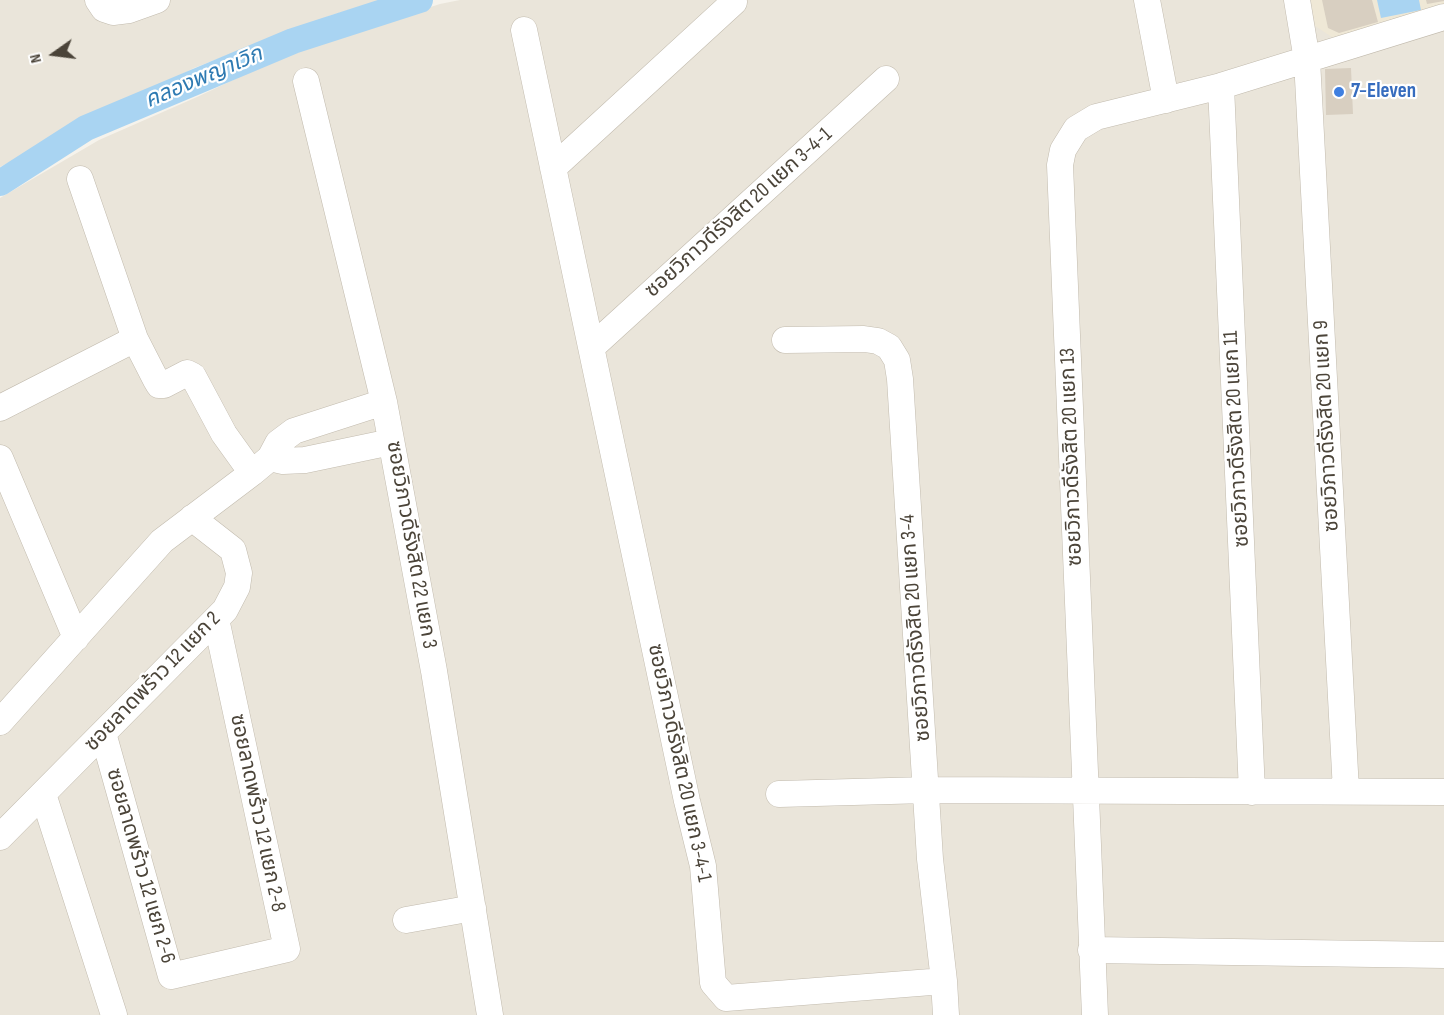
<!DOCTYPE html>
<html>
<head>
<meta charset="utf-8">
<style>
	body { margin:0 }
	#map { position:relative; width:1444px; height:1015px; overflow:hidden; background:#f6f3ec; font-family:"Sofia Sans Condensed",sans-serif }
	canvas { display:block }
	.north { position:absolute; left:24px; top:24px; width:60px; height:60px; -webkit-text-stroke:4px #fff; paint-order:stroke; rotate:256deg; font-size:16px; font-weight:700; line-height:24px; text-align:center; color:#4b4439 }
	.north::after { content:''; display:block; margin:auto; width:21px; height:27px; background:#4b4439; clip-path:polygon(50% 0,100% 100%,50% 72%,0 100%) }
</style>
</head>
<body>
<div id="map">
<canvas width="1444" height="1015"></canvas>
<div class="north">N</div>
</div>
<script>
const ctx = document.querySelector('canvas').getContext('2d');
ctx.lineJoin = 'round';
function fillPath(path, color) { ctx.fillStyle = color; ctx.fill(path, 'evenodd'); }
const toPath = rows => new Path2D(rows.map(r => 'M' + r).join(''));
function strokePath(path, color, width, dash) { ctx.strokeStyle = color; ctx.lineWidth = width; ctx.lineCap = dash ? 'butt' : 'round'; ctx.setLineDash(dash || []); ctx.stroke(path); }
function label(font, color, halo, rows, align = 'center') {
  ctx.font = font + ' "Sofia Sans Condensed","Noto Sans Thai",sans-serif'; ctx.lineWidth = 4.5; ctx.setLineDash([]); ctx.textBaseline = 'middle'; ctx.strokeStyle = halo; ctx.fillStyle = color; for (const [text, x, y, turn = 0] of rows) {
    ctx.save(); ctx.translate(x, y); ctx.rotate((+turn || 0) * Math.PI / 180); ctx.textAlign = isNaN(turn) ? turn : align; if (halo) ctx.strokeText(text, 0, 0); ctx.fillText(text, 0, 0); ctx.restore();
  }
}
const residential = toPath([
	[0,0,382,0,332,15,194,68,0,167],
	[460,0,1444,0,1444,1015,0,1015,0,198,99,140,197,97,297,50,440,4]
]);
const education = toPath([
	[1310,0,1444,0,1444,7,1338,41,1315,26]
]);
const water = toPath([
	[1377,0,1419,0,1421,10,1381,18]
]);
const canal = toPath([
	[0,183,86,128,293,41,420,0]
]);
const building = toPath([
	[1322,0,1372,0,1378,22,1339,33,1328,28],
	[1426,0,1444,0,1444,1,1427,4],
	[1351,68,1353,114,1326,115,1325,69]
]);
const minor = toPath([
	[98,0,104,9,113,12,129,10,157,0],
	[1147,0,1166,100],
	[1297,0,1307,60,1346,791],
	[524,30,687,801,703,866,713,983,726,998,944,981],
	[306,81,384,402,434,671,490,1015],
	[1221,86,1252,792],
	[553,168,734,2],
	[80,179,135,339,156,380,159,385,164,385,187,373,193,376,224,434,252,473],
	[785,340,864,339,878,341,889,347,897,360,900,379,930,859,944,981,946,1015],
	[592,347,886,79],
	[0,408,135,339],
	[0,458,76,638],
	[270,458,283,461,305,460,391,442],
	[0,722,162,541,252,473,270,458,278,443,294,431,384,402],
	[103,733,171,976,287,949,216,619],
	[43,794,114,1015],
	[779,794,927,790,1444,792],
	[0,837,225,610,237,587,239,573,233,550,192,518],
	[406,920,473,908],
	[1091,950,1444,955],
	[1095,1015,1060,165,1063,150,1076,129,1096,117,1221,86,1444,17]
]);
const markers = [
	[1339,92,6,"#3f7fe0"]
];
const shopNames = [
	["7-Eleven",1351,92]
];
const streetNames = [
	["ซอยวิภาวดีรังสิต 20 แยก 3-4-1",739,213,-42],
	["ซอยวิภาวดีรังสิต 20 แยก 9",1327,426,-93],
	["ซอยวิภาวดีรังสิต 20 แยก 11",1237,439,-93],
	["ซอยวิภาวดีรังสิต 20 แยก 13",1072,457,-92],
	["ซอยวิภาวดีรังสิต 22 แยก 3",411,545,80],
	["ซอยวิภาวดีรังสิต 20 แยก 3-4",916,628,-94],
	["ซอยลาดพร้าว 12 แยก 2",153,682,-46],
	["ซอยวิภาวดีรังสิต 20 แยก 3-4-1",679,763,78],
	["ซอยลาดพร้าว 12 แยก 2-8",257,813,78],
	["ซอยลาดพร้าว 12 แยก 2-6",140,866,74]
];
const waterNames = [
	["คลองพญาเวิก",204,78,-23]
];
fillPath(residential, '#eae5da');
fillPath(education, '#efe8d6');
fillPath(water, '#a9d4f2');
strokePath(canal, '#a9d4f2', 26);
fillPath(building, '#d8cfc1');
strokePath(minor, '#c2bbae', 27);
strokePath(minor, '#fff', 26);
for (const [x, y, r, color] of markers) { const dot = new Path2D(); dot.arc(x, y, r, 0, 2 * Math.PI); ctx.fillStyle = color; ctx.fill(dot); strokePath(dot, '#fff', 2); }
label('bold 21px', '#366cbe', '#fff', shopNames, 'left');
label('21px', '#4b4439', '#fff', streetNames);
label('italic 22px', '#2e7ab2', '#fff', waterNames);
</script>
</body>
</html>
